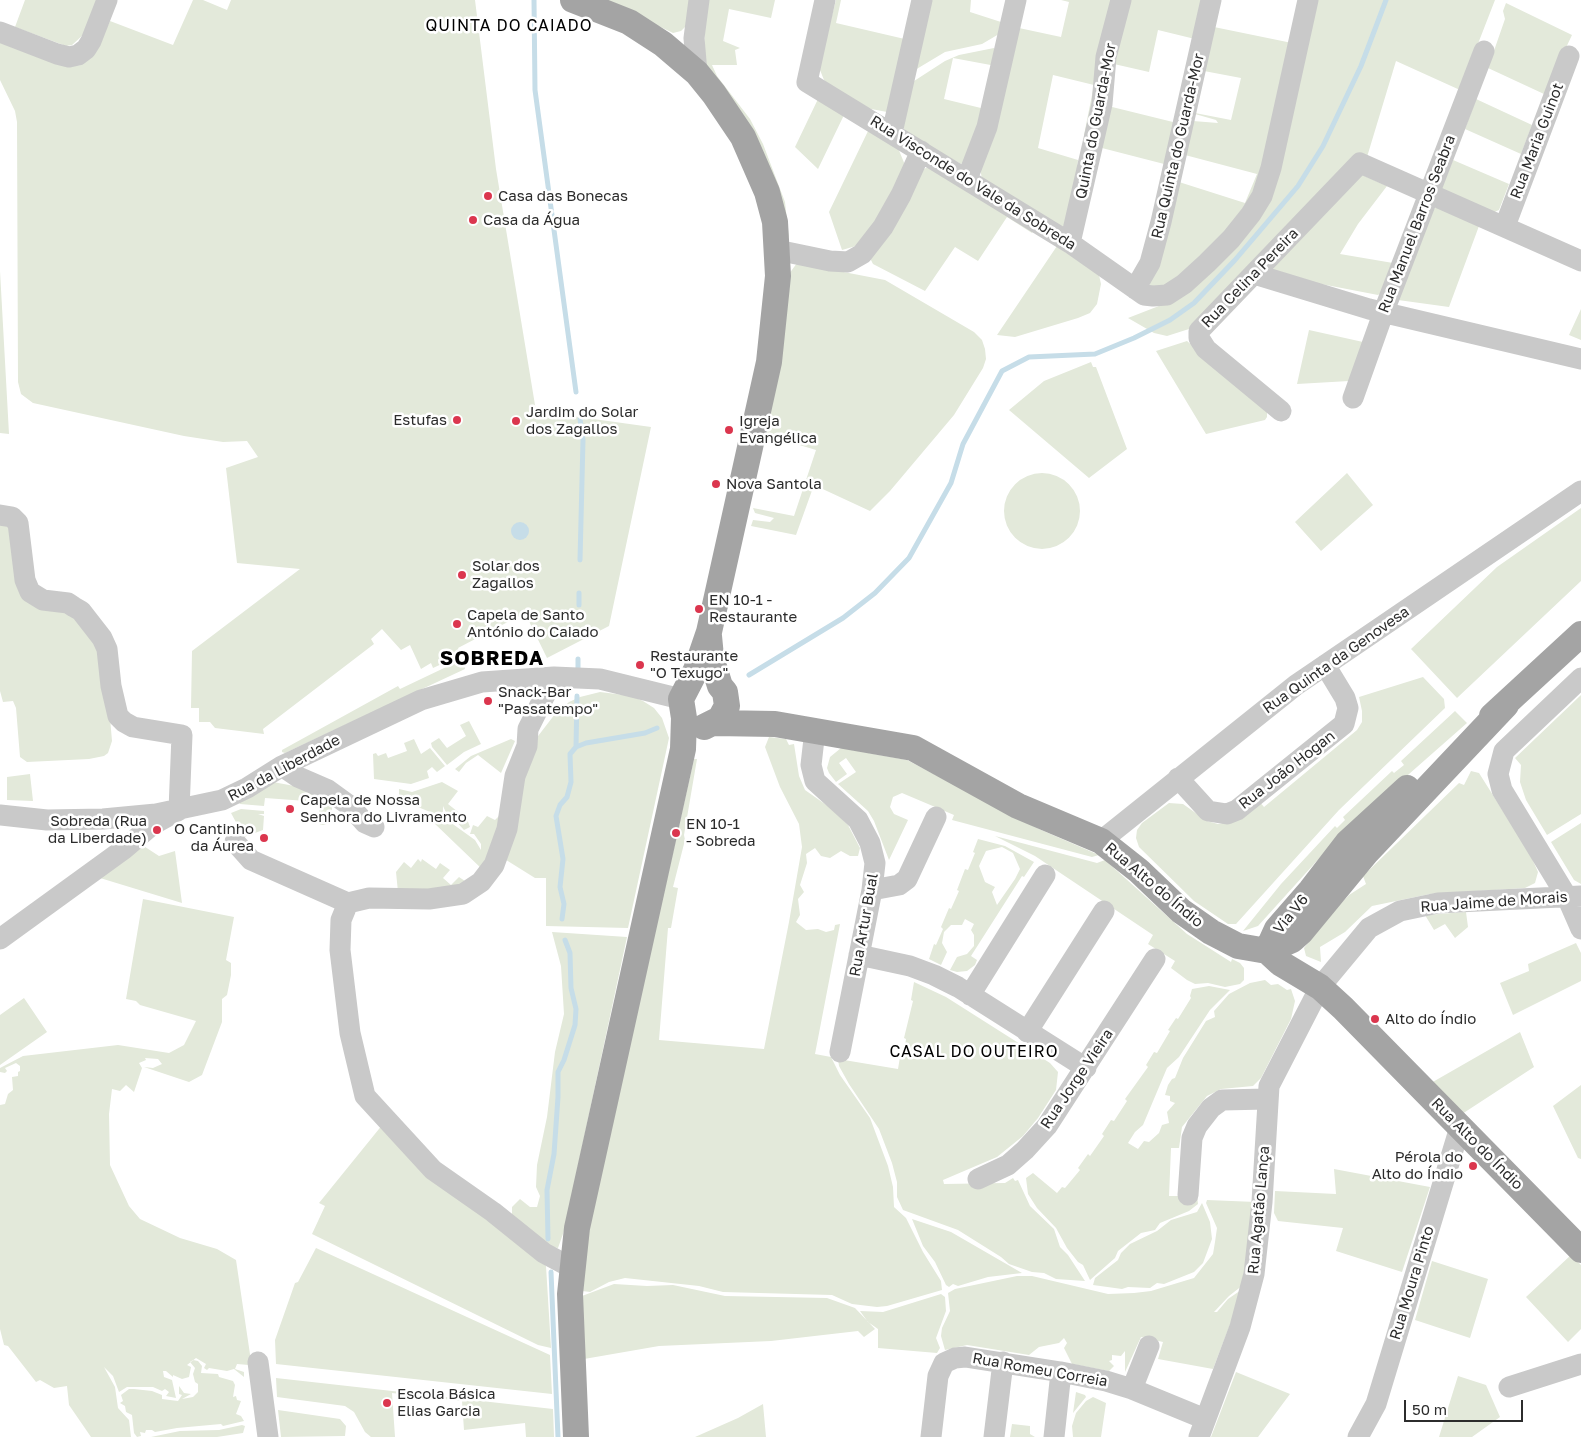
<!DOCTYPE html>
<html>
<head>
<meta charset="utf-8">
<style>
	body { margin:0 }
	#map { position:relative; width:1581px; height:1437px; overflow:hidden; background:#fff; font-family:"Golos Text",sans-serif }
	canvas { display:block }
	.scale { position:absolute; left:1404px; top:1400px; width:119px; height:22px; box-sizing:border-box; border:2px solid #2c2c2c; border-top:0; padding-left:6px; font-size:15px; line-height:18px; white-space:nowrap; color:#2c2c2c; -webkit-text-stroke:4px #fff; paint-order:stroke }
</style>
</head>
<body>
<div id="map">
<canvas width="1581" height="1437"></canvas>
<div class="scale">50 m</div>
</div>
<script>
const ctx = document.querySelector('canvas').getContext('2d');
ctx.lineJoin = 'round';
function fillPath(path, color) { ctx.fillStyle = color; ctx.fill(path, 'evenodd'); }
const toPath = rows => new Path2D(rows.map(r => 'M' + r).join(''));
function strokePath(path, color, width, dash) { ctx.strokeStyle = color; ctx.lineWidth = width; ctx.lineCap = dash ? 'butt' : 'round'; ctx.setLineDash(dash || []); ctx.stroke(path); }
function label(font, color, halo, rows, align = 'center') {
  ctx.font = font + ' "Golos Text",sans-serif'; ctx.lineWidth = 5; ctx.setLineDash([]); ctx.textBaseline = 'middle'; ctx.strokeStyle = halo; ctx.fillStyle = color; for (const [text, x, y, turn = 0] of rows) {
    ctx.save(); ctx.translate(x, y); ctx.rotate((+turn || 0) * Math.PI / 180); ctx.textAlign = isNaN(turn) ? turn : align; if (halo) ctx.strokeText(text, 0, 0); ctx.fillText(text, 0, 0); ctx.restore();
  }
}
const green = toPath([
	[25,0,98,0,83,35,72,45,66,46,15,27],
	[193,0,203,0,227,10,231,0,475,0,496,169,536,411,651,427,609,626,547,658,525,613,458,648,461,655,433,668,431,663,421,669,410,645,401,650,382,629,371,639,374,644,263,729,264,734,215,728,210,722,199,722,199,708,191,708,192,651,300,569,237,563,226,468,258,457,247,441,223,442,184,436,33,403,21,394,18,382,17,122,15,111,0,80,0,40,72,66,81,65,92,57,110,21,173,45],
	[605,0,693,0,687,25,681,31,673,33],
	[705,0,775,0,771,18,729,9,723,41,740,48,735,50,737,65,712,65,717,76,750,119,763,144,785,202,789,238,704,64],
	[836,0,841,0,836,23,909,40,887,112,866,108,831,87,824,80,820,70,821,57],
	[929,0,971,0,970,12,1001,22,999,34,982,44,945,52,915,70],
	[1061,0,1117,0,1088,136,1084,135,1094,85,1053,75,1038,148,1078,160,1074,204,1062,229,982,179,980,168,1019,28,1061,37,1069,2],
	[1127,0,1208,0,1195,39,1158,30,1149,72,1114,64],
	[1313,0,1495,0,1460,90,1396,61,1367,157,1189,329,1167,336,1154,333,1128,318,1164,304,1250,228],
	[1506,3,1572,35,1544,94,1488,68,1505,19,1503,11],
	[1214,27,1292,43,1264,170,1248,209,1168,288,1151,289,1149,283,1193,121,1218,123,1216,120,1195,114],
	[1204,71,1241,78,1231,120,1195,113],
	[1185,155,1257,174,1245,203,1179,182],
	[994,48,996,66,953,58,944,99,985,109,966,162,961,164,907,134,903,127,911,83,945,61,959,55],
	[818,99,844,115,818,169,795,147],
	[1476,99,1532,125,1521,154,1465,129],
	[1104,105,1177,123,1168,165,1098,147],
	[869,129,898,148,905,165,894,197,856,246,842,250,829,212],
	[1453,160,1509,184,1499,210,1492,213,1441,190],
	[930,166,1035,228,1032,233,1007,217,978,261,955,247,925,291,873,264,870,258,924,169],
	[1358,173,1387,186,1358,224,1340,254,1393,263,1381,293,1378,295,1321,284,1271,271],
	[1438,207,1479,226,1449,307,1398,300,1433,209],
	[1059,243,1099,275,1101,284,1097,304,1090,313,1078,318,1015,337,997,335],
	[797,263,885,280,974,332,982,340,985,349,986,359,983,368,954,415,890,491,870,511,814,485,796,535,751,526,753,520,770,522,774,518,755,513,753,508,794,516,816,450,763,434,789,274],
	[0,266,0,271,9,434,0,433],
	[1581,309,1581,340,1569,335],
	[1309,330,1363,342,1349,381,1297,384],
	[1187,341,1263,408,1267,412,1267,417,1265,420,1206,434,1156,351],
	[1091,362,1093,367,1096,367,1127,449,1089,478,1009,410,1044,381],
	'1004 511a38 38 0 1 1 76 0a38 38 0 1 1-76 0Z',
	[1347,473,1373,505,1321,551,1295,522],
	[1581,508,1581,581,1457,698,1411,649,1497,567],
	[0,523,15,525,20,590,74,613,86,624,106,671,112,741,108,753,104,756,89,759,27,762,20,757,16,708,13,701,3,702,0,691],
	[463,659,465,669,285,753,282,752,282,750,398,686,400,689],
	[1423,677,1444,699,1445,708,1339,810,1236,924,1228,924,1194,901,1139,847,1136,838,1137,830,1142,823,1169,803,1183,804,1207,821,1218,824,1229,822,1259,801,1264,807,1357,730,1362,722,1362,711,1359,697],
	[600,692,632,696,643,701,654,708,662,718,669,738,628,928,546,926,546,878,535,878,503,858,535,740,555,714,569,702,580,697],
	[1581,695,1581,814,1547,835,1526,800,1520,782,1521,765,1515,758],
	[1455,711,1467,723,1342,833,1258,926,1243,931,1281,884,1335,826,1337,828,1345,820,1343,817,1392,771,1394,773,1404,765,1401,761],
	[469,721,481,744,464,752,447,765,432,747,431,743,439,738,447,748,466,736,460,725],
	[769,737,786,739,789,745,794,744,799,776,805,790,832,809,848,825,860,848,858,856,850,856,841,851,830,858,821,856,815,848,806,854,807,863,800,885,804,892,798,899,800,915,796,922,806,930,818,929,826,932,834,930,835,925,840,924,815,1054,831,1057,840,1075,870,1118,888,1166,893,1187,894,1207,906,1218,923,1252,941,1281,942,1290,887,1306,877,1307,852,1304,832,1295,723,1292,699,1286,625,1278,609,1282,590,1292,582,1291,588,1229,694,759,697,759,684,835,685,840,673,887,678,888,671,928,668,928,659,1040,764,1049,789,922,802,847,799,824,780,787,765,747],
	[414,739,421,754,430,748,445,766,437,772,432,767,427,771,429,778,411,784,374,779,373,754,376,753,378,756,386,753,388,758,407,751,404,743],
	[511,739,515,741,501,773,478,755,466,763,459,772,455,769,471,756],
	[841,748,907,760,1039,829,1099,855,1092,857,952,820,954,815,902,793,893,797,890,807,894,814,908,820,889,860,874,821,868,811,838,784,856,772,846,758,839,763,847,774,836,782,829,773,827,768,830,757],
	[1471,771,1479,773,1530,854,1538,872,1535,883,1525,888,1430,894,1372,906,1345,932,1320,947,1321,962,1306,956,1304,948,1330,915,1349,895,1366,884,1363,876,1459,783,1464,785],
	[30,774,33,801,7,800,7,777],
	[273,782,321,791,332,804,332,817,325,825,320,825,323,813,319,812,320,802,265,798,264,806,240,804,238,801],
	[442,782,458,791,448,804,467,819,470,827,464,830,452,817,448,817,443,806,443,817,475,840,481,850,481,844,474,834,470,834,473,825,478,827,487,816,495,820,499,816,503,824,484,871,433,822,435,814,413,805,399,807,399,789,412,792],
	[241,809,264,811,264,814,258,814,264,816,263,830,244,837,231,813],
	[1581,823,1581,884,1574,880,1551,842],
	[995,836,1097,863,1105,860,1187,934,1231,962,1232,959,1240,963,1244,968,1244,980,1240,984,1225,987,1208,983,1195,984,1187,980,1171,968,1175,961,1148,944,1153,935,1035,856],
	[978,839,1005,846,1034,862,1024,877,1022,876,971,956,977,960,975,965,967,971,957,972,950,970,957,957,967,954,974,946,974,935,971,930,974,924,965,919,962,925,951,925,944,932,942,943,947,952,941,965,929,959,934,944,936,945,943,929,941,927,949,908,951,909,959,891,957,890,965,869,968,870,975,853,973,852],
	[1002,847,1013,853,1020,869,1015,879,997,905,992,892,995,887,985,882,979,866,986,851],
	[139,843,159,856,175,851,182,903,100,878],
	[418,859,421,862,422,859,436,869,440,863,450,870,443,878,451,885,459,877,468,883,457,888,398,892,396,872,404,862,411,868],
	[143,899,234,917,226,960,231,963,231,975,227,995,222,999,222,1022,202,1075,189,1082,144,1067,153,1068,162,1064,158,1059,145,1058,146,1060,139,1063,142,1068,134,1092,126,1085,120,1091,112,1089,109,1114,110,1165,129,1206,140,1219,180,1238,217,1249,236,1260,251,1361,249,1365,237,1364,235,1369,244,1372,244,1377,234,1369,227,1371,209,1368,207,1370,204,1368,206,1364,196,1358,187,1365,191,1367,189,1377,182,1379,173,1375,173,1377,166,1371,163,1371,164,1377,172,1380,176,1398,166,1396,169,1392,165,1389,162,1391,153,1387,127,1387,119,1392,113,1376,104,1367,115,1387,118,1408,129,1420,131,1437,91,1437,69,1405,67,1386,54,1388,40,1380,36,1382,8,1346,4,1345,0,1329,0,1105,5,1104,8,1094,13,1090,12,1077,18,1076,18,1072,20,1071,20,1066,16,1063,5,1068,7,1071,5,1073,0,1072,0,1068,23,1056,118,1045,169,1053,184,1045,196,1021,140,1005,136,1001,126,999],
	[1466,912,1468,927,1455,938,1445,924,1434,930,1425,915],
	[552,932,627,937,564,1231,558,1248,546,1246,512,1219,512,1207,520,1199,530,1207,537,1207,540,1196,536,1187,537,1165,547,1117,555,1052,564,1014,561,966],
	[1576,943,1581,953,1581,981,1513,1015,1500,983,1529,971,1528,964],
	[1265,980,1271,985,1278,984,1287,990,1291,989,1295,1001,1291,1019,1261,1078,1253,1086,1221,1089,1207,1096,1182,1127,1179,1148,1171,1148,1169,1196,1197,1196,1198,1204,1189,1211,1160,1223,1155,1230,1141,1233,1118,1251,1115,1258,1090,1280,1083,1265,1078,1262,1067,1248,1056,1228,1037,1208,1028,1194,1026,1178,1033,1173,1057,1193,1062,1187,1065,1188,1080,1170,1078,1168,1088,1154,1090,1156,1104,1136,1102,1134,1111,1120,1114,1121,1127,1101,1125,1099,1148,1067,1146,1065,1154,1052,1157,1053,1170,1031,1168,1030,1176,1018,1178,1019,1191,998,1190,996,1192,989,1209,986,1230,990,1210,1010,1179,1057,1167,1068,1143,1125,1135,1132,1128,1143,1138,1149,1144,1141,1149,1142,1159,1133,1162,1125,1169,1123,1167,1112,1175,1103,1170,1101,1170,1096,1165,1095,1168,1085,1172,1079,1175,1078,1183,1058,1206,1021,1215,1017,1214,1011,1229,994,1250,983],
	[914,982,946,997,1050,1063,1058,1072,1056,1090,1038,1118,1023,1136,997,1157,943,1180,944,1184,1005,1183,1013,1178,1015,1181,1018,1180,1030,1206,1054,1229,1060,1247,1068,1255,1085,1281,1056,1279,1044,1273,1032,1272,1009,1264,1001,1257,958,1230,903,1210,897,1197,897,1182,892,1163,879,1129,849,1084,839,1066,838,1059,898,1069,900,1057,903,1058,904,1053,906,1039,904,1038,913,1001,911,1000],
	[24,998,47,1032,0,1065,0,1015],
	[1520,1032,1534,1067,1462,1114,1431,1083],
	[1581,1085,1581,1159,1578,1158,1553,1106],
	[383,1124,546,1266,551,1348,538,1345,312,1234,325,1206,319,1203],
	[1334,1169,1430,1187,1402,1272,1336,1251,1343,1228,1278,1221,1274,1213,1275,1191,1336,1194],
	[1207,1200,1256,1202,1243,1285,1229,1296,1214,1312,1217,1312,1228,1299,1244,1288,1213,1369,1158,1359,1163,1342,1141,1337,1125,1372,1125,1351,1121,1356,1112,1355,1112,1360,1109,1361,1114,1366,1109,1371,1072,1364,1064,1348,1067,1343,1064,1338,1059,1343,1039,1347,1029,1355,967,1345,945,1350,941,1336,942,1328,950,1311,948,1293,955,1289,1017,1276,1032,1276,1108,1294,1134,1293,1151,1291,1194,1278,1213,1254,1215,1242,1217,1228,1206,1203],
	[1202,1203,1210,1222,1212,1239,1203,1263,1194,1272,1164,1284,1157,1283,1150,1288,1128,1287,1122,1289,1093,1285,1095,1278,1118,1260,1121,1253,1130,1244,1157,1231,1171,1220,1197,1212],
	[912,1219,951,1232,1022,1273,988,1277,958,1286,953,1284,949,1287,946,1285,935,1262,923,1246],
	[316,1248,550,1355,552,1394,276,1364,275,1340,295,1283,298,1282],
	[1571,1255,1581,1265,1581,1329,1568,1342,1526,1297],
	[1432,1261,1488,1279,1470,1338,1415,1320],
	[614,1284,647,1286,673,1285,725,1296,827,1298,855,1308,875,1329,864,1337,858,1331,771,1341,659,1346,584,1359,582,1296],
	[941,1294,945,1297,946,1311,936,1338,940,1348,937,1353,878,1348,878,1329,868,1322,860,1311,883,1312],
	[193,1360,198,1361,202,1366,201,1373,218,1374,219,1377,233,1381,235,1385,233,1397,236,1396,237,1400,241,1401,236,1414,241,1416,244,1421,223,1426,221,1424,177,1428,155,1432,152,1430,146,1430,145,1433,140,1432,141,1436,137,1437,134,1433,132,1415,126,1412,125,1406,120,1403,123,1401,121,1395,129,1389,134,1389,152,1391,162,1395,162,1399,178,1401,182,1395,179,1394,179,1386,184,1393,191,1394,182,1399,193,1397,198,1392,198,1384,195,1382,193,1374,195,1368,190,1362],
	[1236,1372,1290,1394,1258,1437,1211,1437],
	[1458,1376,1486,1385,1500,1417,1472,1437,1439,1437],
	[276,1378,553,1409,554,1437,526,1437,525,1423,464,1430,462,1401,392,1393,395,1437,371,1437,365,1432,354,1412,345,1406,277,1397],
	[1076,1392,1085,1395,1086,1397,1073,1413],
	[1093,1397,1106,1403,1101,1437,1073,1437,1072,1426,1076,1413,1086,1401],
	[763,1404,766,1437,695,1437,738,1418],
	[278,1410,340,1419,346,1426,345,1436,281,1437],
	[1012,1424,1030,1426,1030,1434,1035,1437,1010,1437],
	[242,1425,245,1426,243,1433,217,1437,151,1437,180,1431,219,1430]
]);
const water = toPath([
	'511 531a9 9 0 1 1 18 0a9 9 0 1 1-18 0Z'
]);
const stream = toPath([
	[534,0,535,90,576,392],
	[580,419,583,440,580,560],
	[579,605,579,593],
	[578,669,578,659],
	[749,675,843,618,875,593,909,558,951,483,963,444,1002,371,1029,357,1095,354,1134,338,1170,320,1194,303,1235,260,1298,186,1323,146,1361,66,1386,0],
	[576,747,577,696],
	[562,919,564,904,560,887,563,859,556,816,560,805,567,797,571,782,570,754,576,747,586,743,645,733,657,728],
	[548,1239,547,1190,554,1154,558,1097,558,1072,564,1060,575,1025,576,1009,571,988,570,953,565,940],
	[551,1272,558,1437]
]);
const minor = toPath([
	[825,0,807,82,1070,243,1144,295,1153,296,1167,295,1184,284,1207,263,1231,239,1251,214,1262,196,1271,168,1308,0],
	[0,32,57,54,69,57,78,55,86,49,91,41,107,0],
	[697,73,694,38,699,0],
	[892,133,922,0],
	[967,179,987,127,1016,0],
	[1505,226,1569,56],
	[1070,243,1102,104,1106,57,1121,0],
	[777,250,830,261,848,262,862,254,883,227,901,195,921,151],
	[1254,274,1369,309,1581,359],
	[1135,289,1150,263,1161,222,1211,0],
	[1353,398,1384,311,1484,51],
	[1281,411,1206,349,1199,338,1199,331,1360,163,1581,261],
	[0,515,12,517,18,523,25,580,30,592,43,600,68,603,74,607,81,611,102,638,107,649,111,686,118,716,124,722,133,727,182,735,179,810,152,825,124,849,0,939],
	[1581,678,1504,751,1498,774,1502,790,1567,897,1581,929],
	[815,730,811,765,815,781,858,820,870,843,875,863,872,890,840,1052],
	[282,766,298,777,328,790,350,806,365,823,374,827],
	[1178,778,1208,811,1227,814,1237,810,1344,724,1348,708,1345,698,1325,665],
	[0,815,47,820,103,819,156,814,222,800,247,788,282,766,421,700,482,682,554,677,600,679,681,699],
	[1101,841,1296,685,1581,491],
	[235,842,251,860,348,903,369,898,429,899,463,894,481,882,494,865,507,829,515,776,527,746,528,729,554,677],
	[872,890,899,885,907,879,936,817],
	[348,903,341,920,340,950,350,1033,365,1096,433,1170,493,1212,544,1253,572,1268],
	[859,955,910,966,934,975,958,987,1086,1068],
	[970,995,1045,875],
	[1027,1032,1104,911],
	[978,1179,1008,1165,1025,1150,1047,1126,1155,959],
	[1188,1195,1192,1138,1197,1126,1211,1108,1222,1100,1267,1099],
	[258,1362,268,1437],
	[1509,1387,1581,1364],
	[1132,1389,1149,1346],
	[931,1437,938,1376,944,1363,955,1358,965,1357,1061,1372,1106,1381,1132,1389,1205,1419],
	[994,1437,1003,1362],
	[1054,1437,1061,1372],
	[1199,1437,1240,1327,1254,1274,1262,1202,1269,1086,1320,987,1369,928,1400,911,1438,903,1581,896],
	[1358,1437,1376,1404,1460,1127]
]);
const major = toPath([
	[573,0,629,22,663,44,697,73,714,94,743,137,767,192,775,222,778,276,769,362,709,632,696,670,681,699,684,718,683,749,577,1228,570,1294,576,1437],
	[1492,716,1581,634],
	[715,723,775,724,913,748,1018,806,1101,841,1139,871,1181,911,1211,932,1238,946,1267,951,1292,940,1301,932,1367,852,1506,705],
	[704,727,720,719,727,706,725,692,720,686,711,657,709,636],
	[1267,951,1277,929,1311,890,1348,842,1407,788],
	[1267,951,1280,963,1320,987,1343,1008,1581,1250]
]);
const markers = [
	[488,196,5,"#db364e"],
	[473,220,5,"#db364e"],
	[457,420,5,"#db364e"],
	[516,421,5,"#db364e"],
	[729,430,5,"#db364e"],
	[716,484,5,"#db364e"],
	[462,575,5,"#db364e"],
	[699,609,5,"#db364e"],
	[457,624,5,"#db364e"],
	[640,665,5,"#db364e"],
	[488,701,5,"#db364e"],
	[290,809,5,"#db364e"],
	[157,830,5,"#db364e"],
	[676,833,5,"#db364e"],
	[264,838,5,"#db364e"],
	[1375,1019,5,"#db364e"],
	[1473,1166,5,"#db364e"],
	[387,1403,5,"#db364e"]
];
const streetNames = [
	["Quinta do Guarda-Mor",1096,121,-79],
	["Rua Maria Guinot",1537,141,-69],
	["Rua Quinta do Guarda-Mor",1178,146,-77],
	["Rua Visconde do Vale da Sobreda",973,183,32],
	["Rua Manuel Barros Seabra",1417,224,-69],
	["Rua Celina Pereira",1250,278,-46],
	["Rua Quinta da Genovesa",1336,660,-35],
	["Rua da Liberdade",284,768,-28],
	["Rua João Hogan",1287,770,-38],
	["Rua Alto do Índio",1154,885,40],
	["Rua Jaime de Morais",1494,902,-4],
	["Via V6",1291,914,-51],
	["Rua Artur Bual",864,925,-80],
	["Rua Jorge Vieira",1077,1079,-56],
	["Rua Alto do Índio",1477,1144,45],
	["Rua Agatão Lança",1259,1210,-85],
	["Rua Moura Pinto",1412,1283,-73],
	["Rua Romeu Correia",1040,1370,10]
];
const poiNames = [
	["Casa das Bonecas",498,196],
	["Casa da Água",483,220],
	["Jardim do Solar",526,412],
	["dos Zagallos",526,429],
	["Estufas",447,420,"right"],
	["Igreja",739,421],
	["Evangélica",739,438],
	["Nova Santola",726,484],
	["Solar dos",472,566],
	["Zagallos",472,583],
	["EN 10-1 -",709,600],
	["Restaurante",709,617],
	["Capela de Santo",467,615],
	["António do Caiado",467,632],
	["Restaurante",650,656],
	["\"O Texugo\"",650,673],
	["Snack-Bar",498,692],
	["\"Passatempo\"",498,709],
	["Capela de Nossa",300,800],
	["Senhora do Livramento",300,817],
	["Sobreda (Rua",147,821,"right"],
	["da Liberdade)",147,838,"right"],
	["EN 10-1",686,824],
	["- Sobreda",686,841],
	["O Cantinho",254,829,"right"],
	["da Áurea",254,846,"right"],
	["Alto do Índio",1385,1019],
	["Pérola do",1463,1157,"right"],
	["Alto do Índio",1463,1174,"right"],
	["Escola Básica",397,1394],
	["Elias Garcia",397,1411]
];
const neighbourhoodNames = [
	["QUINTA DO CAIADO",509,26],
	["CASAL DO OUTEIRO",974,1052]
];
const districtNames = [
	["SOBREDA",492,659]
];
fillPath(green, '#e3e9da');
fillPath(water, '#c6dde8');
strokePath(stream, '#c6dde8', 5);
strokePath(minor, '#c9c9c9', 21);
strokePath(major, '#a4a4a4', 26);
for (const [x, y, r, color] of markers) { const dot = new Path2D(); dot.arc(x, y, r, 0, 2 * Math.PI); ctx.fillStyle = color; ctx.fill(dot); strokePath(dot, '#fff', 2); }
label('15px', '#2c2c2c', '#fff', streetNames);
label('15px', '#2c2c2c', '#fff', poiNames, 'left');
ctx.letterSpacing = '1px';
label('16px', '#000', '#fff', neighbourhoodNames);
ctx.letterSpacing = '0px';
ctx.letterSpacing = '1px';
label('bold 20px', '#000', '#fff', districtNames);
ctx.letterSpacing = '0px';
</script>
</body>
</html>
